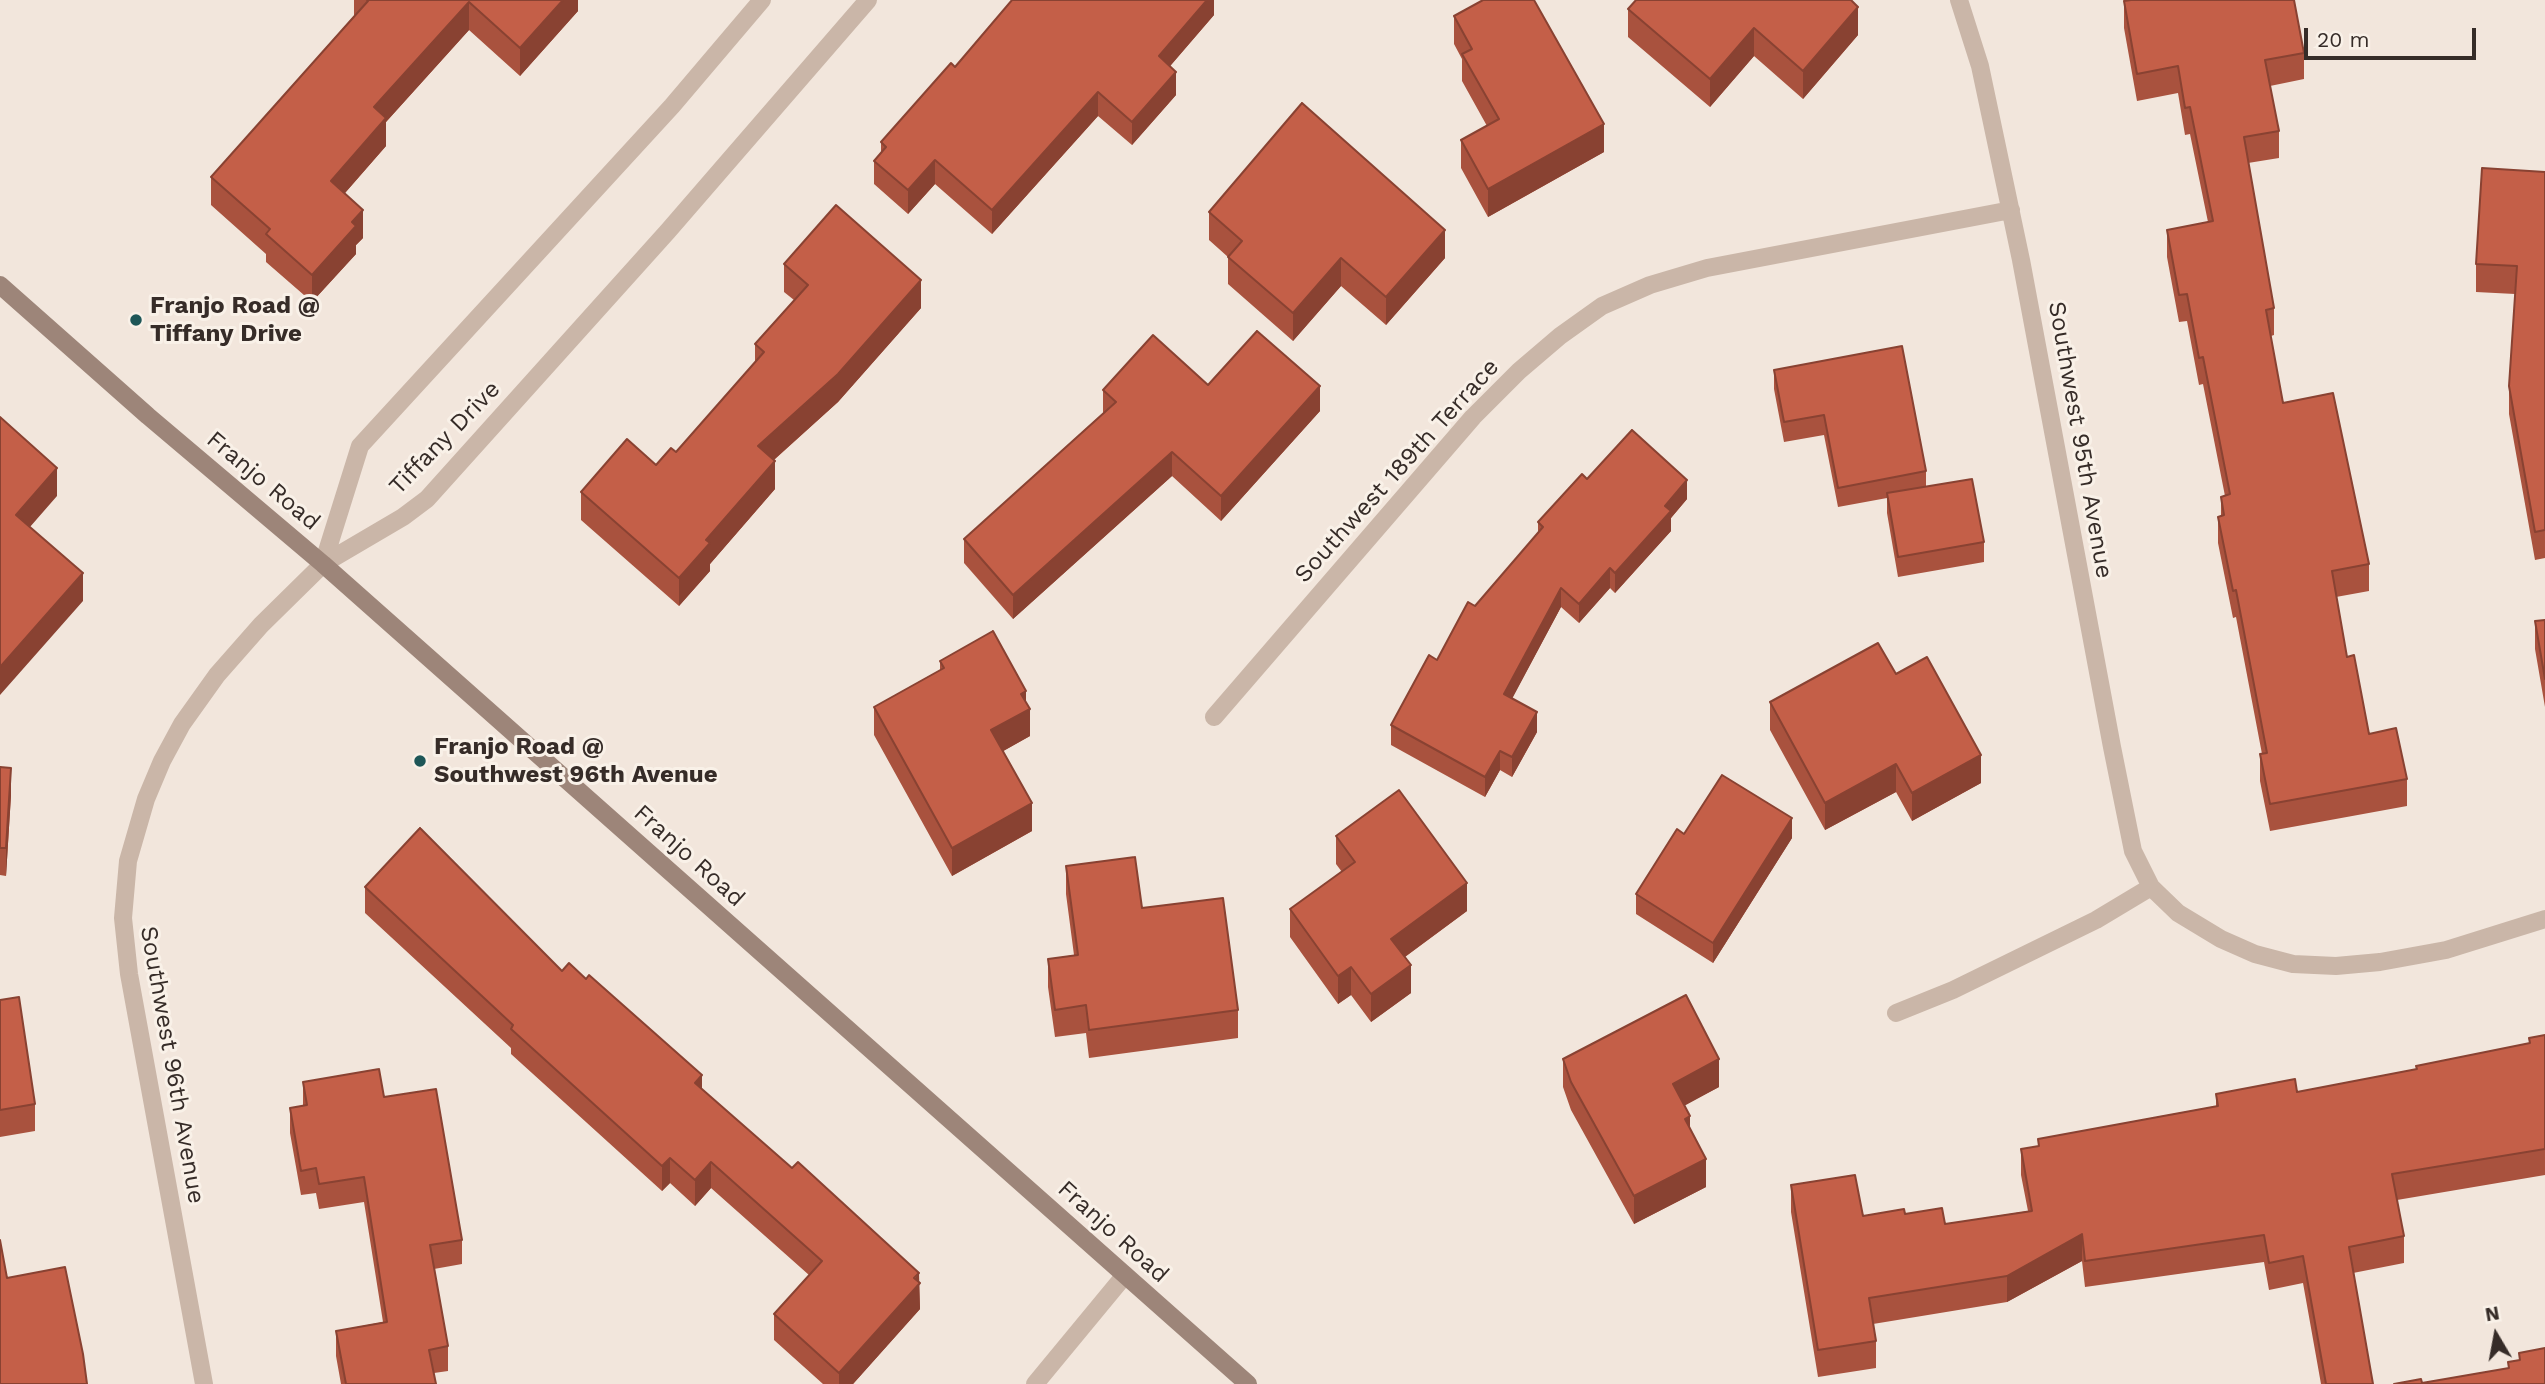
<!DOCTYPE html>
<html>
<head>
<meta charset="utf-8">
<style>
	body { margin:0 }
	#map { position:relative; width:2545px; height:1384px; overflow:hidden; background:#f2e6dc; font-family:"Work Sans",sans-serif }
	canvas { display:block }
	.north { position:absolute; left:2461px; top:1300px; width:70px; height:70px; -webkit-text-stroke:5px #f9f1e8; paint-order:stroke; rotate:350deg; font-size:19px; font-weight:700; line-height:28px; text-align:center; color:#362c28 }
	.north::after { content:''; display:block; margin:auto; width:24px; height:32px; background:#362c28; clip-path:polygon(50% 0,100% 100%,50% 72%,0 100%) }
	.scale { position:absolute; left:2304px; top:28px; width:172px; height:32px; box-sizing:border-box; border:4px solid #362c28; border-top:0; padding-left:9px; font-size:21px; line-height:24px; white-space:nowrap; color:#362c28; -webkit-text-stroke:5px #f9f1e8; paint-order:stroke }
</style>
</head>
<body>
<div id="map">
<canvas width="2545" height="1384"></canvas>
<div class="north">N</div>
<div class="scale">20 m</div>
</div>
<script>
const ctx = document.querySelector('canvas').getContext('2d');
ctx.lineJoin = 'round';
const toPath = rows => new Path2D(rows.map(r => 'M' + r).join(''));
function strokePath(path, color, width, dash) { ctx.strokeStyle = color; ctx.lineWidth = width; ctx.lineCap = dash ? 'butt' : 'round'; ctx.setLineDash(dash || []); ctx.stroke(path); }
function fillPath(path, color) { ctx.fillStyle = color; ctx.fill(path, 'evenodd'); }
function label(font, color, halo, rows, align = 'center') {
  ctx.font = font + ' "Work Sans",sans-serif'; ctx.lineWidth = 6; ctx.setLineDash([]); ctx.textBaseline = 'middle'; ctx.strokeStyle = halo; ctx.fillStyle = color; for (const [text, x, y, turn = 0] of rows) {
    ctx.save(); ctx.translate(x, y); ctx.rotate((+turn || 0) * Math.PI / 180); ctx.textAlign = isNaN(turn) ? turn : align; if (halo) ctx.strokeText(text, 0, 0); ctx.fillText(text, 0, 0); ctx.restore();
  }
}
const street = toPath([
	[1959,0,1980,66,2021,260,2112,747,2133,851,2151,887,2178,913,2221,939,2255,954,2293,964,2336,966,2380,962,2446,950,2545,919],
	[323,564,360,446,672,106,762,0],
	[1214,717,1473,417,1519,371,1560,336,1602,306,1650,285,1707,268,2011,210],
	[1896,1013,1953,990,2096,920,2151,887],
	[204,1384,129,974,123,918,128,861,146,799,162,761,182,724,217,675,261,625,323,564,403,517,427,499,668,231,868,0],
	[1035,1384,1125,1275]
]);
const secondary = toPath([
	[0,285,148,416,323,564,1248,1384]
]);
const wall = toPath([
	[354,0,578,0,578,11,520,76,469,30,386,122,386,146,345,193,363,238,356,245,356,254,312,302,266,262,266,254,211,205,211,177,354,16],
	[1214,0,1214,15,1170,66,1176,95,1132,145,1098,116,992,234,935,184,908,214,874,184,874,161,881,153,881,142,955,67],
	[2124,1,2304,53,2304,79,2270,86,2279,131,2279,158,2248,163,2274,308,2274,335,2271,336,2283,403,2369,564,2369,591,2336,597,2347,657,2369,734,2407,779,2407,806,2270,831,2260,781,2260,754,2262,754,2236,617,2233,618,2218,543,2218,517,2221,516,2221,497,2225,496,2203,384,2199,385,2187,321,2179,322,2167,257,2167,230,2208,222,2190,134,2185,135,2178,93,2137,101,2124,28],
	[1628,9,1858,35,1803,99,1754,56,1710,107,1628,37],
	[1454,16,1604,152,1488,217,1461,168,1461,140,1487,126,1462,81,1462,59,1454,44],
	[2545,172,2545,558,2535,560,2509,414,2509,386,2515,294,2476,292,2476,264],
	[1209,212,1445,258,1386,325,1341,286,1293,341,1228,284,1228,257,1209,240],
	[784,264,921,308,838,402,774,460,775,489,710,564,710,571,679,606,581,520,581,492,656,465,676,452,755,362,755,344,794,300,784,292],
	[1774,370,1926,471,1926,487,1984,542,1984,562,1898,577,1887,513,1887,498,1838,507,1824,435,1784,442,1774,389],
	[1208,385,1320,411,1221,521,1172,476,1013,619,964,563,964,539,1103,413,1103,390],
	[1587,479,1687,499,1671,518,1671,531,1615,593,1610,588,1579,623,1561,607,1512,698,1537,732,1512,777,1500,770,1485,797,1391,745,1391,725,1475,606,1538,533,1538,522],
	[2545,620,2545,707,2535,649,2535,621],
	[940,661,1026,702,1030,736,1003,751,1032,831,952,876,874,735,874,707,940,670],
	[1896,674,1981,783,1912,821,1896,792,1825,830,1770,730,1770,702],
	[0,767,11,795,6,876,0,875],
	[1684,834,1792,838,1713,963,1636,914,1636,894],
	[1336,836,1467,911,1405,957,1411,993,1371,1022,1351,995,1338,1004,1290,937,1290,909,1342,872,1336,864],
	[1066,866,1142,908,1238,1010,1238,1038,1089,1058,1086,1033,1055,1037,1048,987,1048,959,1074,955,1066,894],
	[365,887,562,971,702,1089,919,1282,920,1309,853,1384,823,1384,774,1340,774,1314,809,1275,711,1188,695,1206,670,1183,662,1191,511,1054,511,1048,365,913],
	[0,1000,35,1104,35,1131,0,1137],
	[2545,1035,2545,1175,2397,1200,2404,1236,2404,1263,2353,1273,2373,1384,2321,1384,2303,1283,2269,1290,2264,1262,2085,1287,2082,1261,2007,1302,1873,1324,1876,1341,1876,1368,1818,1377,1791,1212,1791,1185,1863,1216,1905,1214,1945,1224,2028,1211,2021,1175,2021,1149,2038,1146,2038,1139,2216,1106,2216,1094,2297,1092,2416,1069,2529,1043,2529,1038],
	[1563,1059,1719,1087,1684,1105,1706,1187,1634,1224,1571,1110,1563,1087],
	[303,1082,384,1097,462,1240,462,1264,434,1269,448,1346,448,1371,434,1373,436,1384,341,1384,336,1356,336,1331,383,1322,364,1202,319,1209,316,1193,301,1195,290,1133,290,1108,303,1106]
]);
const shadedWall = toPath([
	[563,0,578,0,578,11,520,76,520,48],
	[1207,0,1214,0,1214,15,1159,79,1159,56],
	[469,2,469,30,386,122,386,146,331,209,331,181,374,107],
	[1858,7,1858,35,1803,99,1803,71],
	[1754,28,1754,56,1710,107,1710,79],
	[1176,72,1176,95,1132,145,1132,122],
	[1098,92,1098,116,992,234,992,210],
	[1604,124,1604,152,1488,217,1488,189],
	[935,160,935,184,908,214,908,190],
	[363,210,363,238,356,245,356,254,312,302,312,275,352,222],
	[1445,230,1445,258,1386,325,1386,297],
	[1341,258,1341,286,1293,341,1293,313],
	[921,280,921,308,838,402,758,474,758,446],
	[1320,386,1320,411,1221,521,1221,496],
	[1172,452,1172,476,1013,619,1013,595],
	[775,461,775,489,710,564,710,571,679,606,679,578,706,540],
	[57,468,57,496,16,543,16,515],
	[1687,480,1687,499,1671,518,1671,531,1615,593,1615,573,1665,506],
	[1610,568,1610,588,1579,623,1579,604],
	[83,573,83,601,0,695,0,667],
	[1561,588,1561,607,1504,714,1504,694],
	[1026,691,1026,711,1030,709,1030,736,991,758,991,730,1021,694],
	[1537,712,1537,732,1512,777,1512,757],
	[1500,751,1500,770,1485,797,1485,777],
	[1981,755,1981,783,1912,821,1912,793],
	[1896,764,1896,792,1825,830,1825,803],
	[11,768,11,795,6,876,6,848],
	[1032,803,1032,831,952,876,952,848],
	[1792,818,1792,838,1713,963,1713,943],
	[1467,883,1467,911,1391,967,1391,939],
	[1411,965,1411,993,1371,1022,1371,994],
	[1351,967,1351,995,1338,1004,1338,976],
	[1719,1059,1719,1087,1673,1112,1673,1084],
	[702,1075,702,1101,695,1083],
	[1690,1116,1690,1144,1685,1119],
	[670,1158,670,1183,662,1191,662,1166],
	[1706,1159,1706,1187,1634,1224,1634,1196],
	[711,1162,711,1188,695,1206,695,1180],
	[2082,1234,2082,1261,2007,1302,2007,1276],
	[919,1273,920,1309,853,1384,839,1384,839,1373]
]);
const building = toPath([
	[367,0,563,0,520,48,469,2,374,107,386,118,331,181,363,210,352,222,356,226,312,275,266,234,270,229,211,177,368,1,367,0],
	[1012,0,1207,0,1159,56,1176,72,1132,122,1098,92,992,210,935,160,908,190,874,161,886,147,881,142,951,63,955,67,1012,0],
	[1483,0,1534,0,1604,124,1488,189,1461,140,1499,119,1462,54,1472,49,1454,16,1483,0],
	[1636,0,1851,0,1858,7,1803,71,1754,28,1710,79,1628,9,1636,0],
	[2131,0,2294,0,2304,53,2265,60,2279,131,2244,137,2274,308,2266,310,2283,403,2333,393,2369,564,2332,571,2347,657,2354,655,2369,734,2396,728,2407,779,2270,804,2260,754,2267,753,2236,590,2233,591,2218,517,2224,515,2221,497,2230,494,2203,357,2199,358,2187,294,2179,295,2167,230,2213,221,2190,107,2185,108,2178,66,2137,74,2124,1,2131,0],
	[1302,103,1445,230,1386,297,1341,258,1293,313,1228,257,1242,241,1209,212,1302,103],
	[2482,168,2545,172,2545,530,2535,532,2509,386,2517,266,2476,264,2482,168],
	[836,205,921,280,838,374,758,446,775,461,706,540,710,543,679,578,581,492,627,439,656,465,671,448,676,452,764,352,755,344,808,285,784,264,836,205],
	[1257,331,1320,386,1221,496,1172,452,1013,595,964,539,1116,402,1103,390,1153,335,1208,385,1257,331],
	[1902,346,1926,471,1838,488,1824,415,1784,422,1774,370,1902,346],
	[0,417,57,468,16,515,83,573,0,667,0,417],
	[1632,430,1687,480,1665,506,1671,511,1615,573,1610,568,1579,604,1561,588,1504,694,1537,712,1512,757,1500,751,1485,777,1391,725,1429,655,1437,660,1468,602,1475,606,1543,527,1538,522,1582,474,1587,479,1632,430],
	[1972,479,1984,542,1898,557,1887,493,1972,479],
	[2545,620,2545,679,2535,621,2545,620],
	[993,631,1026,691,1021,694,1030,709,991,730,1032,803,952,848,874,707,944,668,940,661,993,631],
	[1878,643,1896,674,1927,657,1981,755,1912,793,1896,764,1825,803,1770,702,1878,643],
	[0,767,11,768,6,848,0,848,0,767],
	[1722,775,1792,818,1713,943,1636,894,1677,829,1684,834,1722,775],
	[1399,790,1467,883,1391,939,1411,965,1371,994,1351,967,1338,976,1290,909,1355,862,1336,836,1399,790],
	[420,828,562,971,569,963,586,979,589,975,702,1075,695,1083,792,1168,798,1162,919,1273,914,1278,920,1283,839,1373,774,1314,822,1261,711,1162,695,1180,670,1158,662,1166,511,1029,513,1025,365,887,420,828],
	[1135,857,1142,908,1223,898,1238,1010,1089,1030,1086,1005,1055,1010,1048,959,1078,955,1066,866,1135,857],
	[1686,995,1719,1059,1673,1084,1690,1116,1685,1119,1706,1159,1634,1196,1571,1082,1563,1059,1686,995],
	[19,997,35,1104,0,1110,0,1000,19,997],
	[2545,1035,2545,1149,2392,1174,2404,1236,2349,1247,2373,1384,2326,1384,2303,1256,2269,1263,2264,1235,2085,1261,2082,1234,2007,1276,1869,1298,1876,1341,1818,1350,1791,1185,1855,1175,1863,1216,1904,1209,1905,1214,1942,1208,1945,1224,2032,1211,2021,1149,2039,1146,2038,1139,2218,1106,2216,1094,2295,1079,2297,1092,2417,1069,2416,1066,2530,1043,2529,1038,2545,1035],
	[379,1069,384,1097,436,1089,462,1240,430,1245,448,1346,429,1350,436,1384,346,1384,336,1331,387,1322,364,1177,319,1184,316,1168,301,1171,290,1108,307,1105,303,1082,379,1069],
	[0,1240,7,1278,65,1267,83,1354,87,1384,0,1384,0,1240],
	[2545,1348,2545,1384,2394,1384,2421,1379,2422,1383,2509,1368,2508,1362,2520,1360,2519,1353,2545,1348]
]);
const markers = [
	[136,320,7,"#1e5657"],
	[420,761,7,"#1e5657"]
];
const poiNames = [
	["Franjo Road @",150,306],
	["Tiffany Drive",150,334],
	["Franjo Road @",434,747],
	["Southwest 96th Avenue",434,775]
];
const streetNames = [
	["Tiffany Drive",445,438,-46],
	["Southwest 95th Avenue",2080,440,80],
	["Southwest 189th Terrace",1397,471,-48],
	["Franjo Road",263,481,40],
	["Franjo Road",689,856,42],
	["Southwest 96th Avenue",172,1065,80],
	["Franjo Road",1113,1232,42]
];
strokePath(street, '#cab6a8', 18);
strokePath(secondary, '#9d8579', 18);
fillPath(wall, '#a9523e');
fillPath(shadedWall, '#894232');
fillPath(building, '#c45f48');
strokePath(building, '#894232', 2);
for (const [x, y, r, color] of markers) { const dot = new Path2D(); dot.arc(x, y, r, 0, 2 * Math.PI); ctx.fillStyle = color; ctx.fill(dot); strokePath(dot, '#f9f1e8', 2.5); }
label('bold 24px', '#362c28', '#f9f1e8', poiNames, 'left');
label('24px', '#362c28', '#f9f1e8', streetNames);
</script>
</body>
</html>
